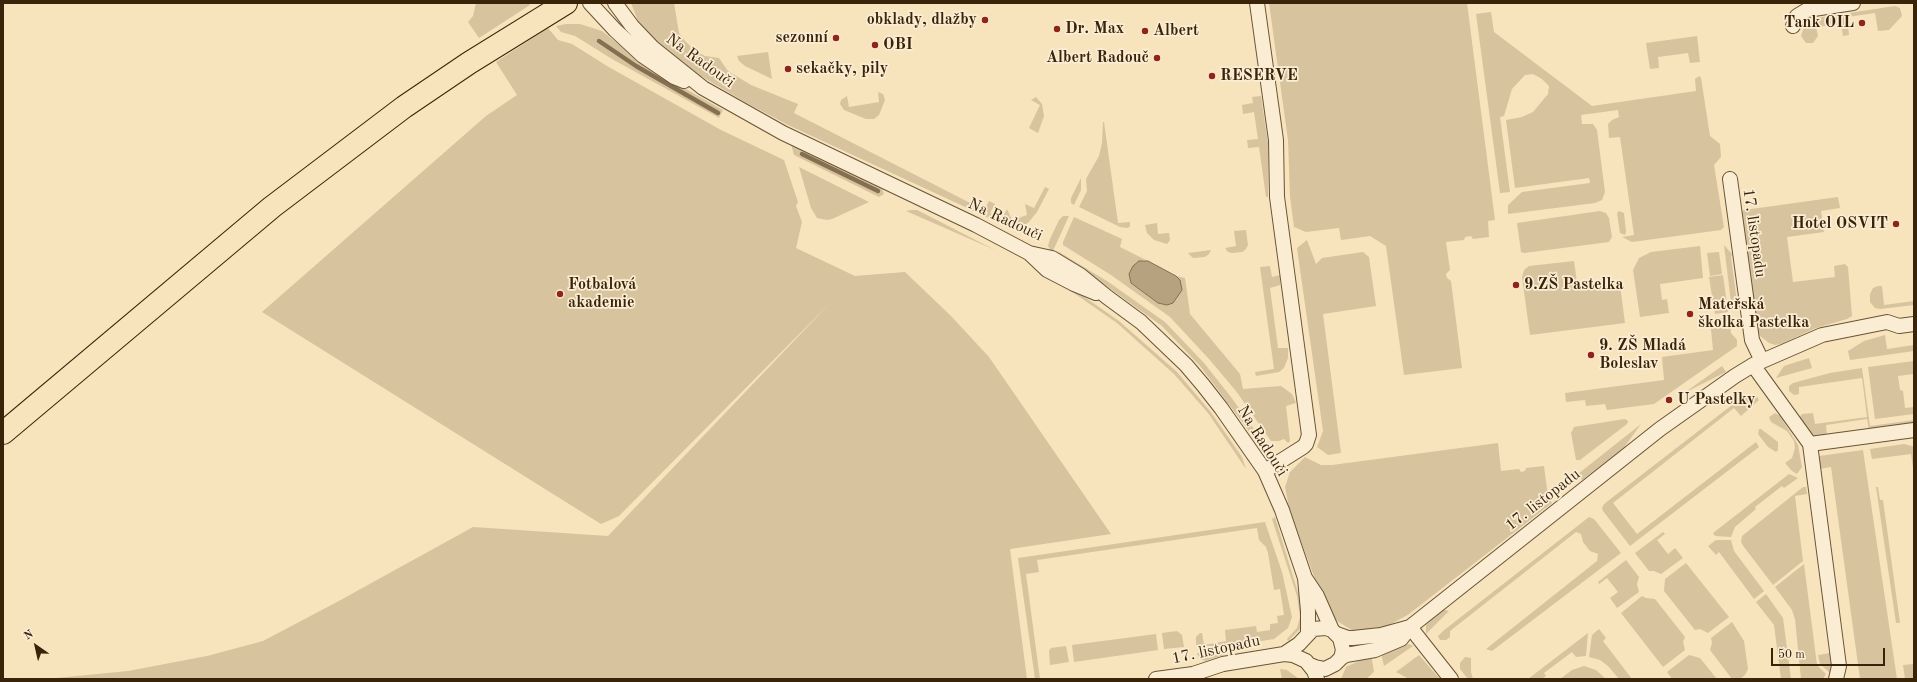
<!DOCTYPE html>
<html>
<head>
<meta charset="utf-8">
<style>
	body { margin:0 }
	#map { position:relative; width:1917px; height:682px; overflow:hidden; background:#f7e3bc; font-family:"Old Standard TT",serif }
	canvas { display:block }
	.frame { position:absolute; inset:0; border:4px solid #39240a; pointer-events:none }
	.north { position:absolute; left:16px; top:626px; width:40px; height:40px; -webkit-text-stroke:3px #faedd3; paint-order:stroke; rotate:326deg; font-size:11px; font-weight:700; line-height:16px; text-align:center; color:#39240a }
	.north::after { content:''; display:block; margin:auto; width:14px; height:18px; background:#39240a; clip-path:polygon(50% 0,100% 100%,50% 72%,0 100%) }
	.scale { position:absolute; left:1771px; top:648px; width:114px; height:18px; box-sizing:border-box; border:2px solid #39240a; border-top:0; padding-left:5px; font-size:12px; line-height:14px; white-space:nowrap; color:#39240a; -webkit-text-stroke:3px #faedd3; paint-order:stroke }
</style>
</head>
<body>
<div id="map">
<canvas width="1917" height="682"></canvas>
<div class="frame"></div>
<div class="north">N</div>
<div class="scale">50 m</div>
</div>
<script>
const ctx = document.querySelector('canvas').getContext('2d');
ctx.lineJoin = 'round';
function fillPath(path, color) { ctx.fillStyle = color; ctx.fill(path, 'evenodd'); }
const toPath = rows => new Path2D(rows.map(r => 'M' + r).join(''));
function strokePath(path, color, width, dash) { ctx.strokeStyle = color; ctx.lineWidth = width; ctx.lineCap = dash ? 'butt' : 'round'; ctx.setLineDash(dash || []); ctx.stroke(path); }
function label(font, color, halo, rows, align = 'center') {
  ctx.font = font + ' "Old Standard TT",serif'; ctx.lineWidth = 3.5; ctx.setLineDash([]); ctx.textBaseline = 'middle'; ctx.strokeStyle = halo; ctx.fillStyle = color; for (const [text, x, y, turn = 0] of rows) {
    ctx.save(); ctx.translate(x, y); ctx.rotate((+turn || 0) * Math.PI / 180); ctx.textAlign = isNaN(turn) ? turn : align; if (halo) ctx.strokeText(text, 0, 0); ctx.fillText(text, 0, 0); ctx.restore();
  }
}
const green = toPath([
	[476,3,528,3,530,5,479,38,468,22,473,16],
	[631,3,674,3,679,33,686,42,696,51,705,56,719,58,728,71,751,85,798,104,794,113,984,210,989,201,995,204,990,213,1002,219,1007,209,1012,220,1027,215,1025,204,1034,208,1045,187,1049,189,1037,212,1028,223,1016,228,1004,225,788,125,745,102,699,75,661,46,638,21],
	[1269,3,1467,3,1495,220,1488,221,1489,237,1473,239,1471,236,1465,237,1464,240,1446,242,1450,270,1446,274,1447,278,1451,281,1462,368,1404,375,1386,246,1370,236,1341,240,1339,228,1306,232,1294,227,1290,197,1288,140],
	[1895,6,1900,8,1902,16,1889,30,1878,31,1875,13,1847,17,1849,35,1843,36,1841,24,1816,27,1818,36,1813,43,1806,43,1801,36,1805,24,1816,18],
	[1491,12,1494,32,1592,106,1696,91,1695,79,1699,76,1701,78,1710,136,1720,144,1721,157,1714,165,1724,227,1721,230,1632,242,1622,237,1634,235,1620,137,1609,138,1608,124,1612,120,1619,117,1618,110,1581,115,1582,124,1593,124,1597,130,1605,192,1602,200,1595,203,1508,214,1508,205,1522,192,1590,183,1589,178,1515,188,1506,120,1522,117,1533,112,1548,94,1549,86,1542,79,1533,74,1525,75,1512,89,1504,116,1500,117,1510,192,1500,193,1476,14],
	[566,24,580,24,602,31,640,61,663,76,723,110,719,118,612,59,575,36,561,32,556,26],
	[548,28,558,40,572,44,607,66,721,130,784,160,798,202,796,206,802,222,796,248,855,276,905,272,951,316,989,357,1111,534,1010,549,1027,679,46,679,128,671,207,656,263,641,337,602,473,527,608,536,831,302,619,516,601,524,262,312,486,116,517,95,496,62],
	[1697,36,1700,62,1690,63,1688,53,1658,57,1659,68,1650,69,1646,43],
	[768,52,772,79,745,66,739,61,737,56],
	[878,92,883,94,885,100,879,115,874,119,866,119,844,110,840,104,841,100,847,96,849,107,879,102],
	[1261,96,1268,143,1268,197,1266,197,1259,147,1248,148,1247,140,1258,139,1254,112,1243,114,1242,105,1253,103,1252,97],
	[1036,97,1042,104,1044,116,1038,133,1029,128,1040,105,1031,100],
	[1103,122,1104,122,1118,223,1130,222,1130,226,1128,228,1120,227,1079,207,1087,191,1086,179,1099,156,1102,143],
	[791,144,882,189,884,194,879,197,794,155],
	[799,167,869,202,832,219,827,220,817,218,811,208],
	[1081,178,1081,190,1074,205,1071,203,1071,198],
	[1838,197,1840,208,1821,211,1824,232,1787,237,1793,282,1835,277,1834,266,1845,264,1848,267,1852,316,1847,319,1816,328,1781,344,1775,345,1769,343,1760,336,1757,331,1741,212,1744,210],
	[911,210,917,210,925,214,995,250,906,211],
	[1600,211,1606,213,1609,218,1612,237,1609,242,1524,253,1521,252,1517,223],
	[1619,211,1624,213,1626,232,1625,235,1620,233,1617,213],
	[1063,216,1069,216,1052,253,1048,246,1050,239,1059,220],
	[1074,217,1122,239,1120,247,1148,261,1143,260,1131,283,1158,303,1180,280,1176,276,1185,278,1190,314,1240,374,1243,389,1281,386,1292,394,1296,403,1286,406,1290,441,1288,443,1284,439,1279,441,1271,441,1236,391,1209,359,1170,317,1111,275,1063,245,1063,242],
	[1157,223,1158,234,1169,233,1170,240,1167,244,1154,240,1147,233,1145,225],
	[1246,230,1248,245,1246,249,1242,252,1232,253,1228,252,1225,248,1236,246,1234,231],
	[1307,240,1316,264,1322,258,1363,252,1369,257,1376,306,1323,314,1341,453,1328,455,1317,447,1323,431,1297,248],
	[1724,245,1732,254,1731,257,1737,302,1731,303],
	[1700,246,1703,278,1660,284,1662,300,1667,299,1669,313,1640,317,1633,270,1639,258,1651,252],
	[1211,250,1209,254,1205,257,1193,258,1188,253],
	[1059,252,1107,281,1165,322,1204,363,1231,397,1266,446,1255,439,1200,366,1162,326,1105,285,1057,256],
	[1719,252,1722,274,1710,276,1707,253],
	[1574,261,1578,290,1620,285,1625,323,1530,335,1522,277,1524,270,1529,266],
	[1270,266,1272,277,1280,275,1280,285,1270,288,1278,348,1288,348,1288,358,1284,368,1279,372,1256,376,1255,372,1274,369,1260,267],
	[1049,275,1073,289,1119,321,1177,372,1210,411,1242,457,1246,469,1208,413,1174,374,1117,323,1071,291,1047,278],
	[1723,275,1728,312,1715,314,1709,277],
	[1878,286,1882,286,1884,305,1914,301,1914,305,1880,309,1875,308,1870,302,1870,294,1873,288],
	[1729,317,1731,333,1737,340,1737,346,1654,404,1607,410,1605,404,1586,406,1585,400,1566,402,1565,393,1664,380,1662,357,1713,350,1710,319],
	[1885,335,1887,349,1914,345,1914,351,1850,360,1848,351,1864,341],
	[1809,358,1812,368,1776,378,1784,366],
	[1914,361,1914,374,1898,376,1900,390,1903,391,1905,408,1914,407,1914,414,1875,419,1868,367],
	[1722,366,1726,372,1684,393],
	[1862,368,1870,426,1914,420,1914,423,1869,429,1867,419,1826,425,1827,436,1816,436,1807,431,1799,418,1802,414,1813,413,1815,424,1867,417,1862,378,1799,387,1799,394,1794,395,1789,391,1789,386,1793,383,1830,373],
	[1751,394,1756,395,1759,400,1741,416,1734,408,1613,503,1637,534,1756,442,1759,447,1630,546,1603,511,1602,508,1604,504,1732,405],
	[1775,413,1780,416,1798,445,1802,467,1797,474,1792,471,1785,463,1792,458,1795,448,1794,441,1787,431,1771,422,1769,417],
	[1625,419,1628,421,1627,424,1580,460,1576,460,1571,433,1574,427],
	[1641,424,1623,449,1582,480,1578,474],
	[1759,429,1761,429,1778,442,1778,450,1776,452,1768,447,1758,434],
	[1498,443,1501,471,1519,469,1521,472,1525,471,1526,468,1544,466,1548,496,1552,503,1409,614,1379,631,1355,632,1337,621,1324,603,1290,512,1285,487,1290,472,1305,457,1321,465,1332,465],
	[1904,444,1912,446,1914,448,1914,475,1911,454,1872,459,1870,449],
	[1863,450,1897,679,1860,679,1831,467,1819,469,1819,456],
	[1789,474,1798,478,1784,488,1782,486,1755,507,1756,509,1735,527,1731,537,1715,536,1713,533],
	[1803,487,1806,487,1807,494,1795,496,1803,561,1773,585,1744,547,1741,542,1742,536],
	[1876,487,1878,487,1880,500,1883,500,1900,623,1896,623],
	[1275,517,1302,606,1303,618,1300,629,1288,641,1287,639,1297,628,1300,617,1297,596,1272,519],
	[1589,517,1594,519,1621,553,1492,651,1486,649,1597,561,1598,554,1590,551,1583,542,1581,534,1576,532,1450,631,1450,637,1446,640,1440,640,1438,636,1443,631],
	[1265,522,1282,572,1292,617,1288,628,1274,639,1224,647,1196,645,1196,637,1200,633,1202,633,1204,645,1226,641,1225,630,1256,626,1257,632,1270,630,1270,624,1278,623,1277,616,1284,615,1280,589,1274,590,1268,553,1266,547,1259,540,1257,528,1037,560,1039,572,1026,574,1040,679,1035,679,1018,558],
	[1663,532,1665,534,1657,540,1668,554,1675,548,1683,558,1661,574,1654,571,1649,571,1635,553],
	[1716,540,1731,540,1734,551,1764,591,1754,599,1719,552,1716,555,1708,546],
	[1626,560,1639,577,1637,584,1639,592,1617,608,1610,598,1618,592,1607,578,1599,584,1598,582],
	[1686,563,1729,617,1708,633,1700,629,1695,630,1664,591,1665,579],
	[1804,564,1817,665,1826,674,1823,679,1801,679,1795,619,1792,610,1775,587],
	[1766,594,1783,618,1791,679,1781,679,1774,625,1756,602],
	[1642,596,1646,598,1655,599,1685,637,1683,642,1685,650,1663,667,1621,613],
	[1441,609,1449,611,1426,634,1426,625],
	[1732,622,1744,641,1748,669,1745,675,1740,679,1732,679,1710,650,1712,643,1711,638],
	[1599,629,1606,638,1603,641,1632,679,1619,679,1608,666,1600,660,1589,657,1592,635],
	[1177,631,1182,635,1184,647,1164,649,1162,633],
	[1588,633,1586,656,1576,657,1572,652,1544,673,1546,676,1542,679,1528,679],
	[1156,634,1158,650,1074,662,1072,645],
	[1409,644,1413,646,1384,666,1381,653],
	[1066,646,1069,662,1050,665,1049,651,1051,648],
	[1197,653,1201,653,1224,655,1205,661,1199,658],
	[1830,653,1831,663,1830,673,1820,664,1818,655],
	[1371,655,1374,671,1372,674,1366,679,1341,679,1346,667],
	[1419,655,1440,679,1409,679,1396,672],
	[1689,655,1700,658,1717,679,1672,679,1667,672],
	[1465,657,1471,658,1471,672,1473,679,1468,679,1460,669,1460,663],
	[1914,664,1914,679,1905,679,1903,665],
	[1584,666,1596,670,1606,679,1560,679,1572,670],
	[1280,669,1287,670,1299,679,1282,679]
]);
const water = toPath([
	[1139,261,1148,261,1176,276,1180,280,1182,290,1173,303,1167,305,1158,303,1131,283,1129,274,1133,266,1139,261]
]);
const stream = toPath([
	[599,41,636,66,718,113],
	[802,154,878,191]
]);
const minor = toPath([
	[590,3,615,30,643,56,674,77,684,81],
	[615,3,632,26,653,48,703,88,783,133,976,225,1029,253,1052,258,1080,275,1107,297,1141,322,1186,365,1203,385,1221,408,1265,471,1282,510,1305,578,1317,596,1332,630],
	[1257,3,1276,140,1277,197,1309,435,1306,444,1303,447,1265,471],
	[1793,26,1797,16,1807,10,1853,3],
	[1730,179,1752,340,1762,361],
	[1029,253,1047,270,1074,284,1096,293],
	[1753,365,1810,444,1839,666,1836,679],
	[1810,444,1914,430],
	[1305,578,1308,611,1308,633],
	[1410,627,1451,679],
	[1337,634,1348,638,1353,638,1381,635,1410,627],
	[1284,654,1299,644,1313,629,1326,628,1332,630,1340,638,1343,650,1341,658],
	[1310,665,1315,667,1325,669,1335,664,1341,658,1346,655,1375,650,1401,639,1410,627,1660,429,1735,376,1753,365,1822,335,1887,322,1899,326,1914,324],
	[1156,679,1193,674,1223,664,1284,654,1293,655,1306,661,1314,671,1317,679]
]);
const primary = toPath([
	[3,433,272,207,404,107,469,63,566,3]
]);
const markers = [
	[985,20,4,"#8f2418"],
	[1862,23,4,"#8f2418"],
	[1057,29,4,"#8f2418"],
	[1145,31,4,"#8f2418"],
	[836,38,4,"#8f2418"],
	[875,45,4,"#8f2418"],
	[1157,58,4,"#8f2418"],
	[788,69,4,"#8f2418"],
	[1212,76,4,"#8f2418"],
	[1896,224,4,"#8f2418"],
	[1516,285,4,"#8f2418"],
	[560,294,4,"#8f2418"],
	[1690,314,4,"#8f2418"],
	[1591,355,4,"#8f2418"],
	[1669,400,4,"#8f2418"]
];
const poiNames = [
	["obklady, dlažby",977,20,"right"],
	["Tank OIL",1854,23,"right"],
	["Dr. Max",1065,29],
	["Albert",1153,31],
	["sezonní",828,38,"right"],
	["OBI",883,45],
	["Albert Radouč",1149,58,"right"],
	["sekačky, pily",796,69],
	["RESERVE",1220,76],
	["Hotel OSVIT",1888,224,"right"],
	["Fotbalová",568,285],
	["akademie",568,303],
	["9.ZŠ Pastelka",1524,285],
	["Mateřská",1698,305],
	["školka Pastelka",1698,323],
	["9. ZŠ Mladá",1599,346],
	["Boleslav",1599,364],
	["U Pastelky",1677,400]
];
const streetNames = [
	["Na Radouči",700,61,36],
	["Na Radouči",1005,220,25],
	["17. listopadu",1754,233,82],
	["Na Radouči",1262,441,58],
	["17. listopadu",1543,500,-38],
	["17. listopadu",1216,650,-12]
];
fillPath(green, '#d7c39e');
fillPath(water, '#b6a27f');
strokePath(water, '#847050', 1);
strokePath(stream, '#847050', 4.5);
strokePath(minor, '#685436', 16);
strokePath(primary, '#39240a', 24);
strokePath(minor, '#faedd3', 14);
strokePath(primary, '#f7e3bc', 22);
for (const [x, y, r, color] of markers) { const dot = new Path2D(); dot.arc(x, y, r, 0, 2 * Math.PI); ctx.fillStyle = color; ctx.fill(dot); strokePath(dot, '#faedd3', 1.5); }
label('bold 16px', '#39240a', '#faedd3', poiNames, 'left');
label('16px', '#39240a', '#faedd3', streetNames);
</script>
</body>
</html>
